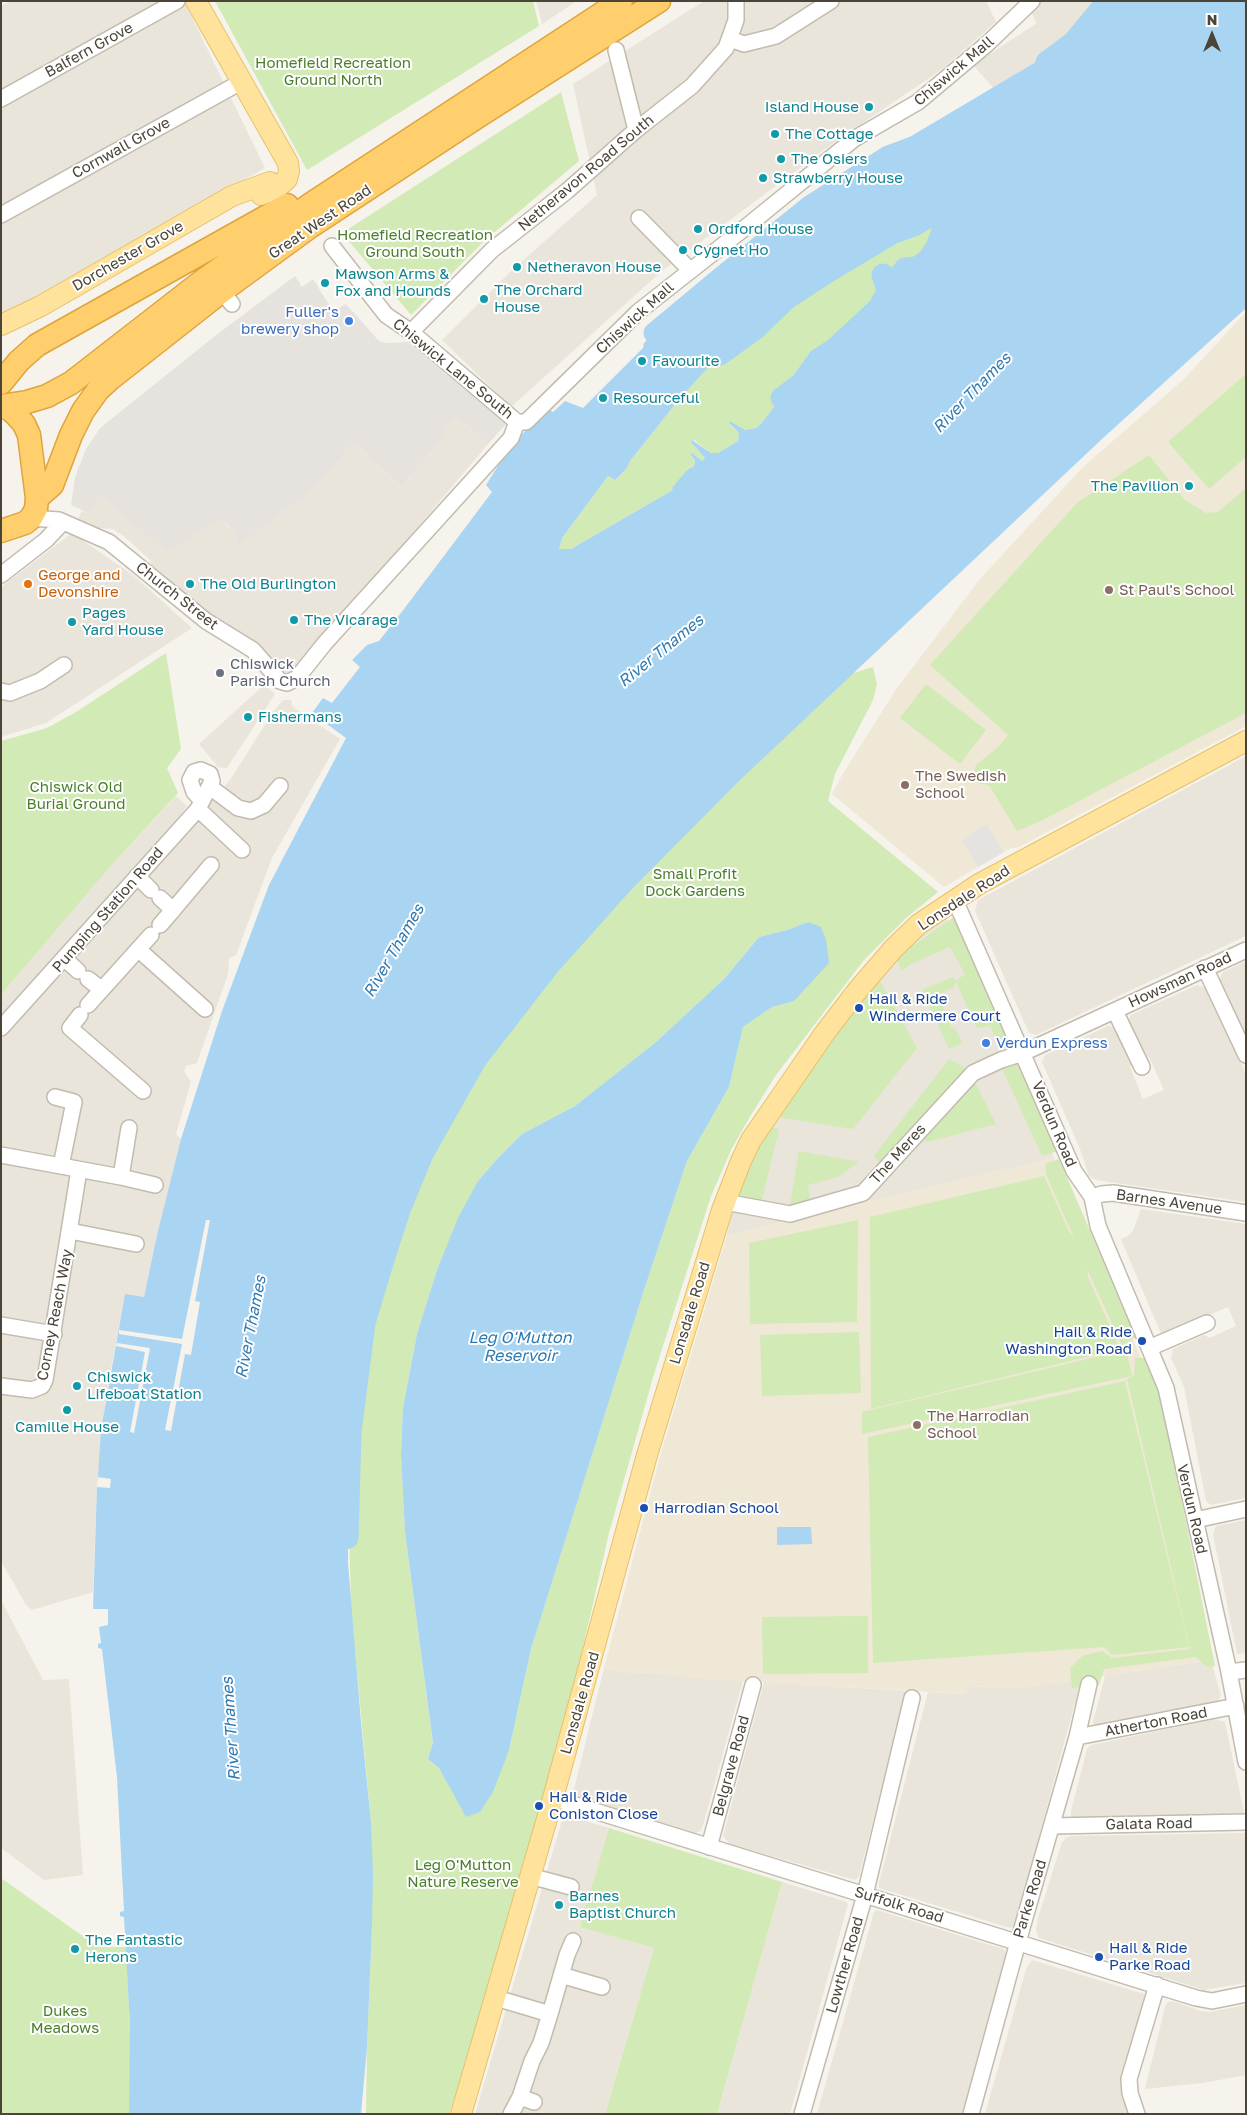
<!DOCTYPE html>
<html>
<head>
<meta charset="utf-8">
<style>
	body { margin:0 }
	#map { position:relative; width:1247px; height:2115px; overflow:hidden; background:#f6f3ec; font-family:"Golos Text",sans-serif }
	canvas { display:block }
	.frame { position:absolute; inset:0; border:2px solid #4b4439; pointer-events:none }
	.north { position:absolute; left:1187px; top:10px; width:50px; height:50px; -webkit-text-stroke:4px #fff; paint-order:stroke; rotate:0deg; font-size:14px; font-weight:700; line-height:20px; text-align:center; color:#4b4439 }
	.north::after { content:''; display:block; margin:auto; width:18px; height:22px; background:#4b4439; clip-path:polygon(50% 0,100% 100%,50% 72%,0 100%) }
</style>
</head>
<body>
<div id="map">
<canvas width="1247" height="2115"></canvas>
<div class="frame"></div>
<div class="north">N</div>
</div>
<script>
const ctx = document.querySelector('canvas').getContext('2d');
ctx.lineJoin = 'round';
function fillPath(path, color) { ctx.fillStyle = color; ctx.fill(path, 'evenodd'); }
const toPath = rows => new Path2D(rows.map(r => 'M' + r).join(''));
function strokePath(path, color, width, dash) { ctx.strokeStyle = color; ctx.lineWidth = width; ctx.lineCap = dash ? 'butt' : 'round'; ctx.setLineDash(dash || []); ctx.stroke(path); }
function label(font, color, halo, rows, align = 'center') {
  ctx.font = font + ' "Golos Text",sans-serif'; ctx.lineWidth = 4; ctx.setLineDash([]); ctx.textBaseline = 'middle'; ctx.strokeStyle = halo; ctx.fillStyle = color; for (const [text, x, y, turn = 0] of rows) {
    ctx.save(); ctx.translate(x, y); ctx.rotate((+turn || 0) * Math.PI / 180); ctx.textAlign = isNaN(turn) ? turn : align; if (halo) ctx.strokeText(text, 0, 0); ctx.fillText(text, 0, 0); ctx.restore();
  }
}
const residential = toPath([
	[11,1,184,1,265,168,1,317,1,6],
	[536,1,577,1,542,24],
	[704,1,986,1,996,22,941,70,836,141,663,270,511,407,442,340,511,271,597,195,573,84],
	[1025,1,1107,1,1073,42,1046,62,1048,67,999,94,973,65,1037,23],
	[456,416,488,444,294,674,282,675,152,572,150,560,125,537,113,529,97,528,78,519,82,511,88,513,98,494,167,551,218,520,227,524,235,535,239,546,319,485,354,442,401,487,443,439,447,434,444,430],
	[72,533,133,575,192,628,46,723,1,737,1,587],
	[264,685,275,694,227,768,218,767,199,744],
	[283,700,291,700,293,707,340,739,272,858,236,955,229,958,228,974,197,1063,186,1066,184,1071,191,1082,176,1134,181,1139,157,1235,144,1297,125,1295,106,1396,97,1487,93,1592,32,1610,26,1605,1,1561,1,1039,230,780,273,712],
	[1246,756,1246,936,1036,1035,1029,1033,975,911,978,900],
	[176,796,187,806,177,820,99,911,8,1012,6,1011,1,1016,1,995,109,868],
	[944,918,953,922,1054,1158,727,1235,739,1180,766,1126,777,1121,845,1023,888,970,897,953],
	[1246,961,1246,1037,1219,980,1223,972],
	[1197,985,1205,988,1246,1074,1246,1202,1096,1180,1089,1176,1080,1149,1042,1062,1045,1055,1108,1026,1119,1028,1134,1060,1130,1067,1143,1099,1164,1090,1149,1057,1143,1056,1127,1023,1131,1015],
	[1141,1209,1246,1224,1246,1498,1211,1505,1206,1501,1184,1387,1171,1358,1173,1349,1204,1335,1210,1338,1236,1326,1228,1307,1202,1318,1170,1340,1161,1334,1121,1239,1128,1236,1133,1231],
	[1246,1520,1246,1653,1237,1654,1213,1534,1216,1526],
	[1,1600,43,1680,69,1679,83,1875,44,1880,1,1848],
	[1211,1660,1221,1696,1217,1702,1099,1727,1094,1726,1093,1722,1105,1676],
	[604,1668,637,1674,638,1672,743,1681,704,1822,701,1830,696,1833,577,1797,573,1793],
	[1081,1680,1015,1926,1010,1928,879,1888,879,1883,928,1692,966,1694,967,1686,1014,1688],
	[764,1682,906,1691,859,1876,855,1880,730,1844,723,1836],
	[1215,1719,1225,1722,1244,1812,1237,1817,1077,1821,1071,1818,1071,1811,1087,1749,1091,1745],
	[566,1815,609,1828,581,1927,654,1948,605,2114,547,2114,541,2112,540,2114,475,2114,563,1817],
	[1246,1833,1246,1983,1204,1990,1039,1938,1036,1930,1038,1918,1062,1842,1066,1838,1071,1836],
	[782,1882,847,1902,848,1904,790,2114,717,2114],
	[877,1910,1003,1949,1006,1952,1007,1956,962,2114,817,2114,874,1912],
	[1032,1960,1144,1994,1146,1999,1122,2091,1129,2114,985,2114,1026,1969],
	[1172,2001,1201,2011,1209,2012,1246,2005,1246,2075,1203,2083,1145,2089,1165,2007,1167,2003]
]);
const industrial = toPath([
	[295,276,302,287,313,279,333,311,346,304,379,341,385,343,408,342,506,424,488,444,456,416,444,430,447,434,443,439,401,487,354,442,319,485,239,546,235,535,228,524,218,520,167,552,99,495,88,513,71,505,75,477,86,449,100,428,215,336]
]);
const education = toPath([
	[1246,312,1246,726,1019,847,1011,848,944,887,832,794,842,775,897,688,980,579,1083,467,1183,380],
	[1054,1158,1158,1397,1211,1660,1054,1684,1014,1688,967,1686,966,1694,703,1679,638,1672,637,1674,604,1668,661,1453,727,1235]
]);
const green = toPath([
	[215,1,533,1,539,26,307,170],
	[561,92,579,161,484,241,411,315,342,233],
	[929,217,942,220,943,224,936,247,928,259,917,267,905,269,895,281,891,281,884,274,886,294,878,308,835,348,818,359,801,383,782,398,761,424,756,428,745,430,729,424,739,433,738,441,718,453,711,453,694,440,691,442,705,458,702,461,692,453,690,454,695,460,694,466,687,470,673,490,571,549,559,549,562,538,608,476,615,480,627,468,630,461,681,397,720,355,756,329,787,299,827,273,892,234,914,226],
	[1246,374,1246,457,1209,489,1168,442],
	[1149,455,1185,500,1206,513,1218,512,1246,488,1246,713,1041,821,1017,831,989,785,979,784,973,775,976,765,997,748,1008,735,930,665,1077,503],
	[166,653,181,749,167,768,178,793,109,868,1,995,1,741,47,728,76,712],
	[873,667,877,684,873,700,835,774,828,801,938,892,906,918,864,960,776,1075,751,1115,731,1150,711,1196,654,1374,609,1533,579,1665,559,1742,470,2053,449,2114,366,2114,367,2047,372,1926,371,1823,351,1606,348,1487,351,1432,365,1323,400,1210,423,1154,476,1060,549,966,624,882,731,774,804,705,840,677],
	[808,922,794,1001,772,1007,743,1027,729,1087,687,1161,644,1290,531,1649,509,1750,480,1812,466,1816,439,1768,428,1759,433,1744,405,1532,401,1456,403,1408,417,1334,437,1270,478,1181,498,1158,522,1134,575,1106,656,1042,724,979,759,937,787,930],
	[926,684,986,730,960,764,900,718],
	[954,917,961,924,1013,1045,1001,1049,990,1026,977,1028,956,982,953,988,938,994,951,1027,955,1029,963,1043,949,1049,922,990,953,977,956,981,965,974,950,947,911,964,902,971,896,958],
	[879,979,917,1048,853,1129,776,1117],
	[1017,1058,1058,1151,1042,1156,1000,1064],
	[949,1059,969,1070,996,1124,927,1142,914,1131,879,1163,874,1156],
	[766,1126,779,1129,762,1200,738,1195,739,1180],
	[799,1151,859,1162,838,1177,808,1185,810,1199,790,1205],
	[1059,1159,1136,1337,1122,1345,1087,1269,1088,1277,1120,1349,871,1409,870,1217,1044,1176,1069,1232,1074,1238,1046,1174,1045,1164],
	[858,1220,857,1322,750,1324,749,1243],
	[859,1332,861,1393,762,1396,760,1335],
	[1126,1350,1132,1376,862,1434,862,1412],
	[1135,1358,1145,1358,1158,1383,1215,1666,1207,1667,1196,1657,1104,1669,1099,1685,1072,1688,1070,1668,1082,1656,1102,1651,1112,1658,1190,1649,1127,1379,1134,1376],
	[1125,1381,1189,1647,1112,1655,1104,1647,873,1663,868,1437],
	[868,1616,868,1673,763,1674,762,1617],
	[609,1828,782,1882,717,2114,605,2114,654,1948,580,1927],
	[1,1878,98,1947,126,1947,131,2049,129,2114,1,2114]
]);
const parking = toPath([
	[987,824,1004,852,978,867,962,840]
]);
const water = toPath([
	[1107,1,1246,1,1246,294,1094,432,731,774,624,882,549,966,476,1060,423,1154,400,1210,365,1323,351,1432,348,1487,348,1563,361,1722,371,1823,373,1873,372,1926,367,2047,361,2114,129,2114,130,2026,124,1917,120,1916,120,1912,124,1911,117,1777,102,1649,98,1648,98,1644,101,1643,99,1627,108,1625,108,1609,93,1609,97,1487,110,1488,111,1479,98,1477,101,1430,125,1294,144,1297,157,1235,181,1139,222,1011,269,885,346,738,312,713,323,698,332,703,360,667,352,660,367,645,379,641,401,613,492,492,486,485,511,445,548,409,553,412,565,401,583,408,643,348,644,343,654,333,720,278,811,205,888,156,915,146,1048,67,1046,62,1073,42],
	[929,217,942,220,943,224,936,247,928,259,917,267,905,268,895,281,891,281,883,274,882,275,886,287,886,294,878,308,835,348,818,359,801,383,781,398,761,424,756,428,745,430,731,422,729,423,739,433,738,441,718,453,711,453,692,440,691,442,705,458,702,461,692,453,690,454,695,460,694,466,687,470,672,488,673,490,571,549,559,549,562,538,608,476,615,480,627,468,630,461,681,397,720,355,756,329,787,299,827,273,892,234,914,226],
	[808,922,821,927,826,940,829,963,794,1001,772,1007,743,1027,729,1087,687,1161,644,1290,531,1649,509,1750,493,1792,480,1812,466,1817,439,1768,428,1759,433,1743,405,1532,401,1456,403,1408,417,1334,437,1270,458,1218,478,1181,498,1158,522,1134,575,1106,656,1042,724,979,759,937,787,930],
	[777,1527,811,1527,812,1544,777,1545]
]);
const pier = toPath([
	[206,1220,210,1220,195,1301,200,1302,191,1355,185,1354,171,1431,165,1430,182,1344,119,1334,119,1330,182,1339],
	[117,1343,150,1348,134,1433,130,1432,145,1352,116,1346]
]);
const river = toPath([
	[801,413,781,398,801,383,818,359,835,348,878,308,886,294,886,287,882,275,883,274,891,281,895,281,905,268,917,267,928,259,936,247,942,231,942,220,929,217,914,226,892,234,827,273,787,299,756,329,720,355,654,333,720,278,811,205,888,156,915,146,1048,67,1046,62,1073,42,1107,1],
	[325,1547,348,1538,351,1432,365,1323,382,1266,400,1210,423,1154,476,1060,549,966,624,882,731,774,1094,432,1246,294]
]);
const minor = toPath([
	[730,39,744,44,776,36,831,1],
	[616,50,636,130],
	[1,99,177,1],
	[1,215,241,82],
	[639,218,690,270],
	[332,246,386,315,411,332,517,422],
	[222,291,232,304],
	[411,332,492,250,567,191,636,130,692,86,726,48,736,20,736,1],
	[517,422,526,422,638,312,746,227,854,139,918,102,987,44,1032,1],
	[31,518,59,520,109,542,206,621,253,650,280,681,287,683,297,678,325,643,511,438,517,422],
	[1,575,46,540,63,522],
	[1,691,10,693,40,681,64,665],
	[210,787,238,808,251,811,264,805,280,786],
	[198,809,242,850],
	[137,876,151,890],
	[160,898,173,910,211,865],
	[955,900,1074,1171,1092,1197,1098,1226,1166,1388,1229,1672,1246,1762],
	[160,925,173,910],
	[139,950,205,1009],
	[65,959,78,971],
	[1205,968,1246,1055],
	[88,979,101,989],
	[88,1005,151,935],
	[1115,1011,1142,1067],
	[80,1015,70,1028,143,1091],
	[1,1028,198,809,212,781,210,774,201,770,194,772,190,780,194,792,202,801],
	[55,1097,74,1102,61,1166],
	[1,1155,121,1177,155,1185],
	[121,1177,129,1128],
	[1092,1197,1102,1194,1113,1193,1246,1213],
	[725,1202,790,1214,863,1193,973,1073,1001,1060,1023,1053,1246,950],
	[70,1231,136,1244],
	[1,1325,54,1334],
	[1149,1348,1207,1323],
	[1,1386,32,1390,42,1386,45,1380,79,1170],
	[1195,1520,1246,1509],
	[1229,1672,1246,1670],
	[1077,1737,1236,1706],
	[553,1798,1196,1998,1212,2001,1246,1994],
	[1052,1826,1246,1822],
	[709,1847,753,1685],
	[530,1876,571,1887],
	[561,1975,602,1987],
	[496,1998,550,2014,541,2043,532,2061,520,2097,534,2102],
	[550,2014,567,1955,573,1941],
	[511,2114,520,2097],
	[802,2114,865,1895,912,1698],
	[971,2114,1018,1942,1077,1737,1089,1684],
	[1137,2114,1130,2093,1129,2079,1157,1985]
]);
const major = toPath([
	[196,1,288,163,289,171,287,179,276,189,261,195],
	[1,325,41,306,232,196,270,182],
	[461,2114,553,1798,647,1455,722,1210,741,1161,751,1140,824,1034,857,991,893,949,919,924,979,884,1246,741]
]);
const highway = toPath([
	[1,383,19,361,37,345,287,205],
	[1,406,27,402,47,396,71,383,201,282,311,204,621,1],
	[1,407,8,408,15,414,24,424,29,435,37,498,36,509,31,518,25,523,1,531],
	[37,498,52,485,71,435,83,411,98,390,110,379,222,291,311,226,477,117,659,1]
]);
const markers = [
	[869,107,5,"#0f9aa8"],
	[775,134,5,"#0f9aa8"],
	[781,159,5,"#0f9aa8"],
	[763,178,5,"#0f9aa8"],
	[698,229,5,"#0f9aa8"],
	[683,250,5,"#0f9aa8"],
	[517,267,5,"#0f9aa8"],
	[325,283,5,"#0f9aa8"],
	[484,299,5,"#0f9aa8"],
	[349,321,5,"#3f7fe0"],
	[642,361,5,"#0f9aa8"],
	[603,398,5,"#0f9aa8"],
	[1189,486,5,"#0f9aa8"],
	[28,584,5,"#e8710a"],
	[190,584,5,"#0f9aa8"],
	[1109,590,5,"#8d6e63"],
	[294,620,5,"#0f9aa8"],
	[72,622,5,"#0f9aa8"],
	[220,673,5,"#6b7280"],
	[248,717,5,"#0f9aa8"],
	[905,785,5,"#8d6e63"],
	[859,1008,5,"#1a4fb4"],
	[986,1043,5,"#3f7fe0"],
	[1142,1341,5,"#1a4fb4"],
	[77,1386,5,"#0f9aa8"],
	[67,1410,5,"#0f9aa8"],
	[917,1425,5,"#8d6e63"],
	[644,1508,5,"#1a4fb4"],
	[539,1806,5,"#1a4fb4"],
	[559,1905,5,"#0f9aa8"],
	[75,1949,5,"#0f9aa8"],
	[1099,1957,5,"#1a4fb4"]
];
const streetNames = [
	["Balfern Grove",89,50,-29],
	["Chiswick Mall",954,71,-40],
	["Cornwall Grove",121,148,-29],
	["Netheravon Road South",586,173,-40],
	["Great West Road",320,222,-34],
	["Dorchester Grove",128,256,-30],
	["Chiswick Mall",635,318,-42],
	["Chiswick Lane South",453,369,39],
	["Church Street",177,596,38],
	["Lonsdale Road",964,898,-33],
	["Pumping Station Road",108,910,-49],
	["Howsman Road",1180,980,-25],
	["Verdun Road",1054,1124,67],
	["The Meres",898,1154,-48],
	["Barnes Avenue",1169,1202,8],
	["Lonsdale Road",690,1313,-73],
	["Corney Reach Way",55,1315,-79],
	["Verdun Road",1192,1509,77],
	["Lonsdale Road",580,1703,-74],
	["Atherton Road",1156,1722,-11],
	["Belgrave Road",731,1766,-75],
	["Galata Road",1149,1824,-1],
	["Parke Road",1030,1899,-73],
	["Suffolk Road",899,1905,17],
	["Lowther Road",845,1965,-74]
];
const parkNames = [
	["Homefield Recreation",333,63],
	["Ground North",333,80],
	["Homefield Recreation",415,235],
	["Ground South",415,252],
	["Chiswick Old",76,787],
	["Burial Ground",76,804],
	["Small Profit",695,874],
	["Dock Gardens",695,891],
	["Leg O'Mutton",463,1865],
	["Nature Reserve",463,1882],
	["Dukes",65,2011],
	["Meadows",65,2028]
];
const cultureNames = [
	["Island House",859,107,"right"],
	["The Cottage",785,134],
	["The Osiers",791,159],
	["Strawberry House",773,178],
	["Ordford House",708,229],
	["Cygnet Ho",693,250],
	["Netheravon House",527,267],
	["Mawson Arms &",335,274],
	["Fox and Hounds",335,291],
	["The Orchard",494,290],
	["House",494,307],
	["Favourite",652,361],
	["Resourceful",613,398],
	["The Pavilion",1179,486,"right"],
	["The Old Burlington",200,584],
	["Pages",82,613],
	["Yard House",82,630],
	["The Vicarage",304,620],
	["Fishermans",258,717],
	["Chiswick",87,1377],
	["Lifeboat Station",87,1394],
	["Camille House",67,1427,"center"],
	["Barnes",569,1896],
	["Baptist Church",569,1913],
	["The Fantastic",85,1940],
	["Herons",85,1957]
];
const shopNames = [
	["Fuller's",339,312],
	["brewery shop",339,329],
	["Verdun Express",996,1043,"left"]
];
const foodNames = [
	["George and",38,575],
	["Devonshire",38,592]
];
const educationNames = [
	["St Paul's School",1119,590],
	["The Swedish",915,776],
	["School",915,793],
	["The Harrodian",927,1416],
	["School",927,1433]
];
const worshipNames = [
	["Chiswick",230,664],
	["Parish Church",230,681]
];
const transitNames = [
	["Hail & Ride",869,999],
	["Windermere Court",869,1016],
	["Hail & Ride",1132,1332,"right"],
	["Washington Road",1132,1349,"right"],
	["Harrodian School",654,1508],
	["Hail & Ride",549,1797],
	["Coniston Close",549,1814],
	["Hail & Ride",1109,1948],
	["Parke Road",1109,1965]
];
const waterNames = [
	["River Thames",972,393,-46],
	["River Thames",661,651,-39],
	["River Thames",394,951,-60],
	["River Thames",251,1327,-79],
	["Leg O'Mutton",520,1338],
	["Reservoir",520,1356],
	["River Thames",231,1729,-94]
];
fillPath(residential, '#eae5da');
fillPath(industrial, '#e6e2dd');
fillPath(education, '#efe8d6');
fillPath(green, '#d2eab5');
fillPath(parking, '#e5e3e0');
fillPath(water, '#a9d4f2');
fillPath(pier, '#f6f3ec');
strokePath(river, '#a9d4f2', 21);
strokePath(minor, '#c2bbae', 18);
strokePath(major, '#e6c16a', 22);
strokePath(highway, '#e0a43c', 25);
strokePath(minor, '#fff', 15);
strokePath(major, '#ffe39c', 20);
strokePath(highway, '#ffcf6e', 22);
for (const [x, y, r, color] of markers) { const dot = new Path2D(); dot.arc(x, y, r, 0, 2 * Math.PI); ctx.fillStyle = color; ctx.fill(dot); strokePath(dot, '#fff', 2); }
label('15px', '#4b4439', '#fff', streetNames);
label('15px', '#4a7f2a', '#fff', parkNames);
label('15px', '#0d838f', '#fff', cultureNames, 'left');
label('15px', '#366cbe', '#fff', shopNames, 'right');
label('15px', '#c56008', '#fff', foodNames, 'left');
label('15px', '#785e54', '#fff', educationNames, 'left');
label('15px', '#5b616d', '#fff', worshipNames, 'left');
label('15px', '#164399', '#fff', transitNames, 'left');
label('italic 16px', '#2e7ab2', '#fff', waterNames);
</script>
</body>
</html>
